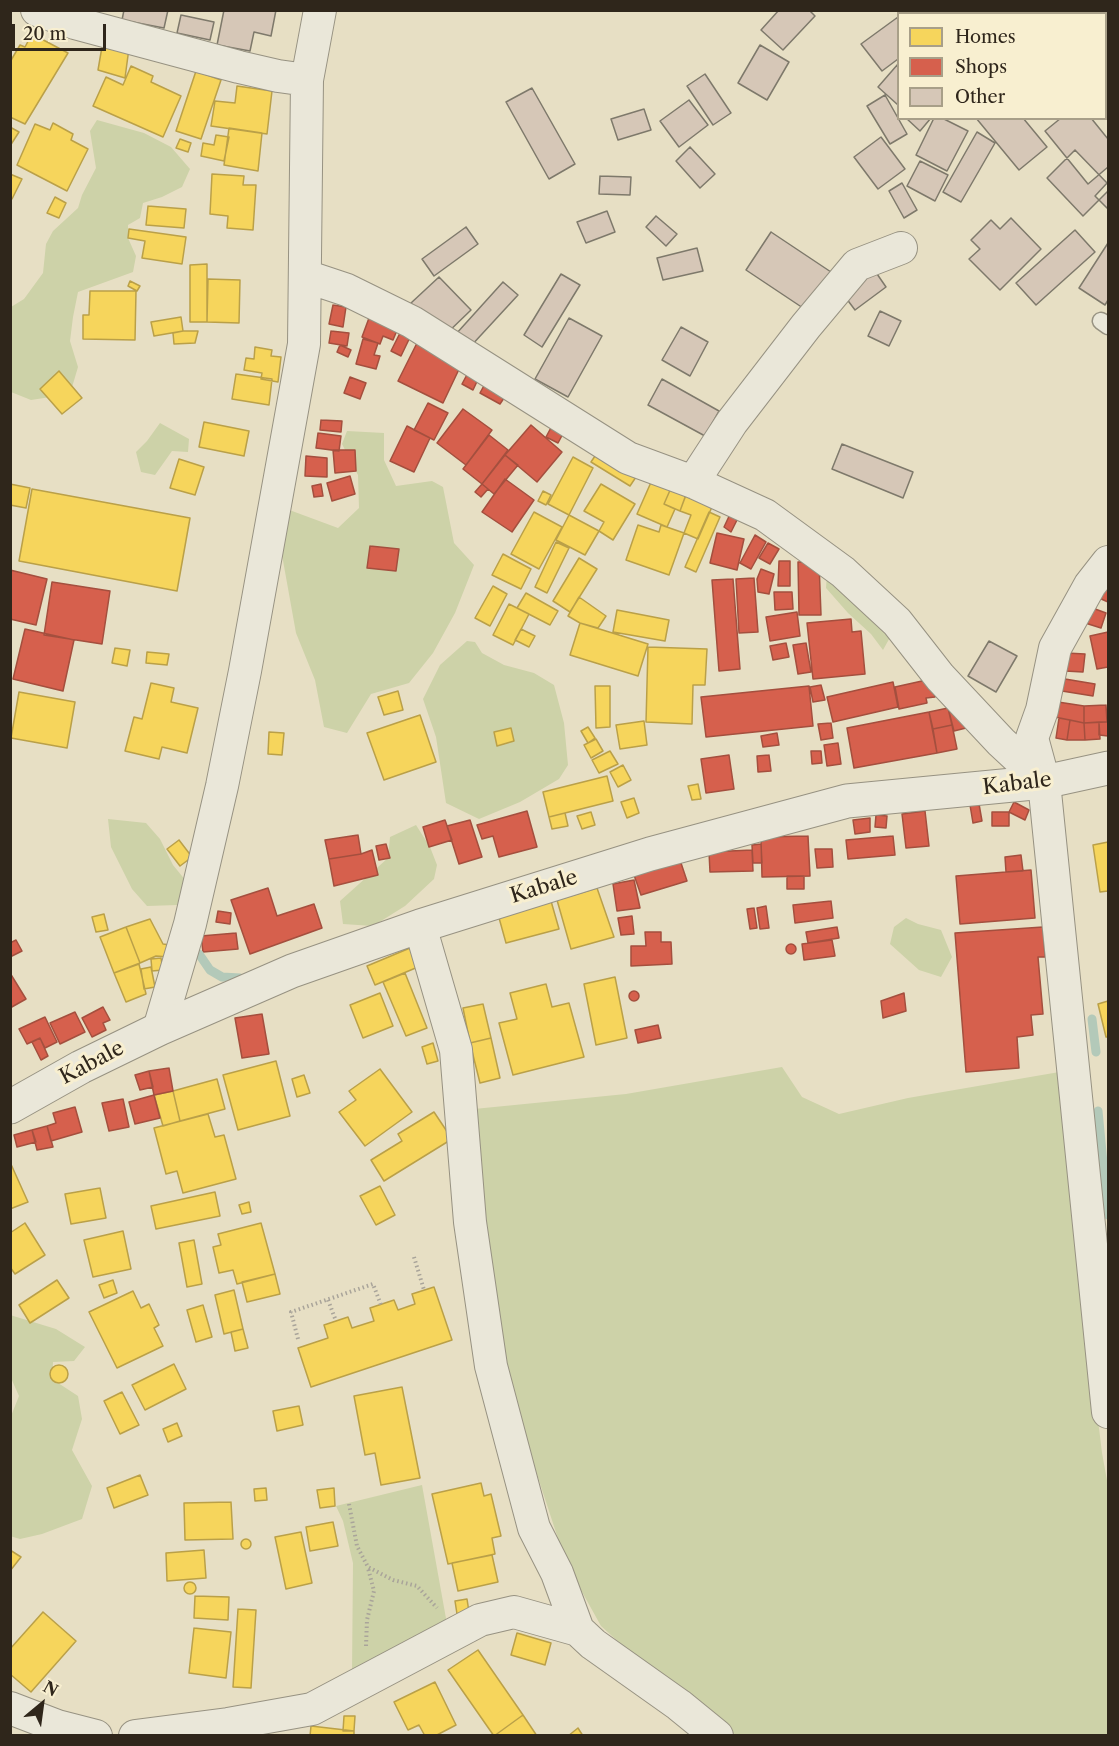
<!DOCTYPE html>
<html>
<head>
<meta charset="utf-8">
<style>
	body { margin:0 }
	#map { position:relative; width:1119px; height:1746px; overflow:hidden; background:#e7dfc4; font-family:"Libre Caslon Text",serif }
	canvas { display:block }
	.frame { position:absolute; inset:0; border:12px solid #2f261b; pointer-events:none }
	.legend { position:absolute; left:897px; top:12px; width:210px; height:108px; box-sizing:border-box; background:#f8efd0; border:2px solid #a89f88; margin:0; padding:8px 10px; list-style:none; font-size:18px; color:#2f261b }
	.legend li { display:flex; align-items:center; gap:12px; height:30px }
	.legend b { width:30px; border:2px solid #a89f88 }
	.north { position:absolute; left:12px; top:1674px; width:60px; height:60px; -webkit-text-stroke:4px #f8efd0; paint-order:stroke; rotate:29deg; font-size:16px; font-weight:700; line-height:24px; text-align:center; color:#2f261b }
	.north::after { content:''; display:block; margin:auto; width:21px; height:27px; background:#2f261b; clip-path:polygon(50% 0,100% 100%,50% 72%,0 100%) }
	.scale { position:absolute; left:12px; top:24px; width:94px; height:27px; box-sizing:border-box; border:3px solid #2f261b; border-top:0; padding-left:8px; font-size:18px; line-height:21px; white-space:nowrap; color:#2f261b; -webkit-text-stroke:4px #f8efd0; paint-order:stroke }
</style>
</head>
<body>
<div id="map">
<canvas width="1119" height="1746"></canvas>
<div class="frame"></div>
<ul class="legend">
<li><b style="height:16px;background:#f6d55c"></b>Homes</li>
<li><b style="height:16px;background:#d6604d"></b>Shops</li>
<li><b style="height:16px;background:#d6c7b7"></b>Other</li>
</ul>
<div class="north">N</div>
<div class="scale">20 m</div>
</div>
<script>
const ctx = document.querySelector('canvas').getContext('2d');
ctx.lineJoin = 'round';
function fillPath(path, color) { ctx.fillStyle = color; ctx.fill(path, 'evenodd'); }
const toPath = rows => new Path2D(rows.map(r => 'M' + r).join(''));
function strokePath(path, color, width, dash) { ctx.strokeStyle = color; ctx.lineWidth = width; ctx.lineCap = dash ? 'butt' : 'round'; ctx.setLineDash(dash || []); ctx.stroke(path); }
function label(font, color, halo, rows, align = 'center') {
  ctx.font = font + ' "Libre Caslon Text",serif'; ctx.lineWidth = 6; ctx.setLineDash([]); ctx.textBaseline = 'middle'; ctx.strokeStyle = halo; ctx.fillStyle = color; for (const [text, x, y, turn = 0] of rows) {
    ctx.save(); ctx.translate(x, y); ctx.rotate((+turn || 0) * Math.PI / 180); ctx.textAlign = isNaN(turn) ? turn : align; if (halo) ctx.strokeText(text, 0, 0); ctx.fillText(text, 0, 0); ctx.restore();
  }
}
const green = toPath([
	[97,120,144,133,171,147,190,169,182,187,162,197,143,203,140,218,128,225,128,238,136,256,133,272,78,292,73,317,70,341,78,367,70,394,31,400,11,392,11,307,24,299,43,273,46,244,53,231,78,208,82,195,96,168,90,131],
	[160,423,189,439,188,452,172,451,155,475,141,472,136,452,147,441],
	[347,431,384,433,384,460,396,486,432,481,443,487,454,543,474,565,455,613,433,653,409,683,371,694,347,733,324,727,315,680,296,633,282,555,284,508,338,528,359,508,358,475,342,444],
	[827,574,893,632,883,650,871,634,848,613,826,588],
	[467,641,475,642,482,653,504,665,534,673,554,685,564,723,568,765,559,779,520,802,479,819,446,803,436,737,423,699,440,665],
	[108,819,146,823,160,839,173,865,186,881,177,905,147,906,132,889,111,847],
	[416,825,430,847,437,865,434,879,405,906,373,926,343,924,340,901,388,858,390,837],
	[906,918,918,924,941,930,952,957,941,977,919,970,890,944,894,927],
	[782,1067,802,1097,839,1114,908,1098,1071,1070,1070,1187,1102,1453,1108,1486,1108,1735,736,1735,668,1687,601,1626,566,1563,512,1398,489,1241,474,1109,626,1094],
	[10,1315,56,1329,85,1347,74,1361,53,1362,52,1379,78,1396,82,1419,72,1450,92,1486,82,1519,42,1534,20,1539,10,1536,11,1416,19,1396,11,1378],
	[422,1485,447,1624,352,1673,353,1563,343,1521,336,1506]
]);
const homes = toPath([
	[32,34,68,53,25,124,10,117,10,62,20,45,25,47,32,34],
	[103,41,129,48,125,78,98,70,103,41],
	[131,66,153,76,151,82,181,96,163,137,93,106,106,77,123,85,131,66],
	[196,71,221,80,201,139,176,131,196,71],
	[237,86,272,91,267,134,211,126,215,101,235,103,237,86],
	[53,123,73,134,71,140,88,149,67,191,17,165,35,124,50,130,53,123],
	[10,127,19,132,10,146,10,127],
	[229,128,262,133,258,171,224,165,229,128],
	[216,135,229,137,224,161,201,156,203,143,214,145,216,135],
	[180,139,191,143,188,152,176,148,180,139],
	[10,174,22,179,12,199,10,198,10,174],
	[212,174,244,176,243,185,256,185,253,230,227,228,228,216,210,214,212,174],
	[55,197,66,203,59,218,47,213,55,197],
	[148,206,186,209,184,228,146,225,148,206],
	[129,229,186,237,182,264,142,258,145,241,128,238,129,229],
	[207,264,207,322,190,322,190,265,207,264],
	[208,279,240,280,239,323,207,322,208,279],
	[130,281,140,286,137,291,128,286,130,281],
	[90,291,136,291,135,340,83,339,83,315,89,315,90,291],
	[181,317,183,331,154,336,151,322,181,317],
	[183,331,198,331,195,343,174,344,173,333,183,331],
	[255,347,272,350,271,356,281,357,278,382,261,379,262,373,244,370,246,358,254,359,255,347],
	[59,371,82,398,62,414,40,389,59,371],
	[236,374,272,379,269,405,232,399,236,374],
	[204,422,249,431,244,456,199,447,204,422],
	[597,453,636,477,630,486,591,462,597,453],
	[573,457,593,468,569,515,548,504,573,457],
	[179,459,204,467,195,495,170,488,179,459],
	[652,480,671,488,664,504,675,509,667,527,637,514,652,480],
	[10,484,30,488,26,508,10,505,10,484],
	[601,484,635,504,613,540,599,531,604,522,584,511,601,484],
	[671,488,686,495,680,511,664,504,671,488],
	[32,489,190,518,177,591,19,561,32,489],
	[688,489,715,500,698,539,684,533,691,515,680,511,688,489],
	[543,491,551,495,546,505,538,501,543,491],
	[534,512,562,527,539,569,511,554,534,512],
	[709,512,720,517,696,572,685,567,709,512],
	[569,515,599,531,585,555,556,540,569,515],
	[638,525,659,532,661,525,684,533,669,575,626,560,638,525],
	[556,542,569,548,547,593,535,587,556,542],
	[503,554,531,569,521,589,492,575,503,554],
	[579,558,597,569,570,612,553,601,579,558],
	[493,586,507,594,490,626,475,618,493,586],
	[526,593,558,611,550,625,517,608,526,593],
	[579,597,606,616,598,628,580,623,568,616,579,597],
	[509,604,529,614,513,645,493,635,509,604],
	[617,610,669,620,665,641,613,632,617,610],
	[580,623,648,644,638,676,570,655,580,623],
	[521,629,535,636,529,647,515,640,521,629],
	[648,647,707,649,705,685,693,685,692,724,646,722,648,647],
	[115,648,130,650,127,666,112,663,115,648],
	[147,652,169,654,167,665,146,663,147,652],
	[151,683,174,688,171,702,198,708,187,753,162,747,159,759,125,751,134,717,142,719,151,683],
	[595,686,610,686,610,727,596,728,595,686],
	[398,691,403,710,384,715,378,697,398,691],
	[19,692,75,702,67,748,11,738,19,692],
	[420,715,436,762,384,780,367,733,420,715],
	[644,721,647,745,620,749,616,725,644,721],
	[588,727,595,738,588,743,581,731,588,727],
	[511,728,514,741,497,746,494,732,511,728],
	[269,732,284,733,282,755,268,754,269,732],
	[596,739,603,751,591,758,584,745,596,739],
	[610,751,618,764,599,773,592,760,610,751],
	[623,765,631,780,618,787,610,772,623,765],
	[607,776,613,801,549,817,543,792,607,776],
	[698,784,701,799,692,800,688,786,698,784],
	[634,798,639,813,627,818,621,802,634,798],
	[591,812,595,825,582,829,577,816,591,812],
	[565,813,568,826,552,829,549,817,565,813],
	[179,840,192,857,180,866,167,849,179,840],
	[1108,842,1108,891,1100,892,1093,845,1108,842],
	[597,888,614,937,571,949,557,900,597,888],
	[549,894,559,929,506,943,496,907,549,894],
	[104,914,108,930,96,932,92,917,104,914],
	[150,919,163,944,170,945,169,957,156,956,140,963,126,927,150,919],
	[126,927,140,963,114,973,100,937,126,927],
	[410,948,418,967,375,985,367,966,410,948],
	[161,958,163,970,152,971,151,959,161,958],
	[139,964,146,994,126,1002,114,973,139,964],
	[151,967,155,987,144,989,141,969,151,967],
	[405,973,427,1028,406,1036,383,982,405,973],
	[615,977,627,1038,596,1045,584,984,615,977],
	[546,984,552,1007,569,1003,584,1057,513,1075,499,1023,517,1019,510,993,546,984],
	[380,993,393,1026,363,1038,350,1005,380,993],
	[1108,1001,1108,1037,1106,1037,1098,1004,1108,1001],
	[483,1004,491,1038,470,1043,463,1008,483,1004],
	[491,1038,500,1078,480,1083,470,1043,491,1038],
	[433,1043,438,1061,427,1064,422,1047,433,1043],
	[276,1061,290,1116,238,1130,223,1075,276,1061],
	[380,1069,412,1112,365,1146,339,1112,356,1100,349,1091,380,1069],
	[304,1075,310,1093,297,1097,292,1079,304,1075],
	[217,1079,225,1109,180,1121,173,1091,217,1079],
	[173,1091,180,1121,163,1126,154,1095,173,1091],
	[434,1112,452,1139,384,1181,371,1160,402,1141,398,1134,434,1112],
	[208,1114,215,1137,224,1135,236,1179,183,1193,177,1171,166,1174,154,1128,208,1114],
	[10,1162,28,1202,10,1209,10,1162],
	[380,1186,395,1215,376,1225,360,1196,380,1186],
	[100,1188,106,1218,71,1224,65,1194,100,1188],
	[215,1192,220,1216,156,1229,151,1206,215,1192],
	[249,1202,251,1212,242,1214,239,1205,249,1202],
	[25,1223,45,1255,15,1274,10,1267,10,1233,25,1223],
	[261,1223,275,1274,237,1284,233,1270,219,1273,213,1247,221,1245,218,1234,261,1223],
	[123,1231,131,1269,93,1277,84,1240,123,1231],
	[194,1240,202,1284,187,1287,179,1243,194,1240],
	[275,1274,280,1294,247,1302,242,1282,275,1274],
	[57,1280,69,1298,30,1323,19,1305,57,1280],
	[113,1280,117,1293,104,1298,99,1285,113,1280],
	[434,1287,452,1340,311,1387,298,1348,328,1338,324,1325,348,1317,352,1328,374,1321,370,1308,394,1300,398,1310,415,1304,412,1294,434,1287],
	[234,1290,243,1329,224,1334,215,1295,234,1290],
	[133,1291,141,1308,149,1304,159,1325,154,1328,163,1346,117,1368,89,1312,133,1291],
	[203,1305,212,1337,196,1342,187,1310,203,1305],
	[243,1329,248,1348,235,1351,231,1332,243,1329],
	[174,1364,186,1389,145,1410,132,1385,174,1364],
	'50 1374a9 9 0 1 1 18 0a9 9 0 1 1-18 0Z',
	[402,1387,420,1478,381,1485,375,1453,365,1455,354,1396,402,1387],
	[122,1392,139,1425,120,1434,104,1401,122,1392],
	[299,1406,303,1425,277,1431,273,1411,299,1406],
	[177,1423,182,1436,168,1442,163,1429,177,1423],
	[140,1475,148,1495,114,1508,107,1488,140,1475],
	[481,1483,484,1496,491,1494,501,1536,492,1538,495,1554,448,1564,432,1494,481,1483],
	[266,1488,267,1500,255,1501,254,1489,266,1488],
	[334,1488,335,1506,320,1508,317,1490,334,1488],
	[231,1502,233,1539,185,1540,184,1503,231,1502],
	[333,1522,338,1546,310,1551,306,1527,333,1522],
	[301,1532,312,1583,286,1589,275,1537,301,1532],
	'241 1544a5 5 0 1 1 10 0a5 5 0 1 1-10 0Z',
	[10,1550,21,1557,10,1571,10,1550],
	[204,1550,206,1578,167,1581,166,1553,204,1550],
	[492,1555,498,1582,458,1591,452,1563,492,1555],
	'184 1588a6 6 0 1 1 12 0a6 6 0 1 1-12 0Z',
	[195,1596,229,1597,228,1620,194,1618,195,1596],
	[467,1599,469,1612,457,1614,455,1601,467,1599],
	[238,1609,256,1610,251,1688,233,1687,238,1609],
	[43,1612,76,1641,31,1692,10,1674,10,1649,43,1612],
	[194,1628,231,1632,226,1678,189,1673,194,1628],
	[517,1633,551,1643,545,1665,511,1655,517,1633],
	[478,1650,523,1715,494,1736,448,1670,478,1650],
	[435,1682,456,1725,435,1736,425,1736,419,1725,408,1730,394,1702,435,1682],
	[523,1715,537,1736,494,1736,523,1715],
	[344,1716,355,1716,354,1731,343,1731,344,1716],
	[311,1726,354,1731,354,1736,310,1736,311,1726],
	[578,1728,583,1736,568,1736,578,1728]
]);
const shops = toPath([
	[333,305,346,307,343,327,329,324,333,305],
	[369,318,400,323,393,340,383,336,380,344,362,337,369,318],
	[403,327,413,331,401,356,391,351,403,327],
	[331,331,349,333,347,346,329,343,331,331],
	[363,339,378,343,374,355,380,356,376,369,356,364,363,339],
	[417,343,461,365,443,403,398,381,417,343],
	[340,345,351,350,348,357,337,352,340,345],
	[470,369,480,375,473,390,462,384,470,369],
	[350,377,366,383,360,399,344,393,350,377],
	[487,380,508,392,500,404,480,393,487,380],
	[428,403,448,413,434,440,414,430,428,403],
	[463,409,492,430,466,465,437,443,463,409],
	[321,420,342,421,341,432,320,430,321,420],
	[554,422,566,428,558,443,546,437,554,422],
	[531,425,562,452,537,482,505,455,531,425],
	[407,426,430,438,414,472,390,461,407,426],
	[318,433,341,436,339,451,316,448,318,433],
	[489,435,508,450,482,484,463,469,489,435],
	[333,450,355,450,356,471,335,473,333,450],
	[505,455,518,465,494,494,482,484,505,455],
	[306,456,327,458,327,477,305,476,306,456],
	[350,476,355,494,332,501,327,483,350,476],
	[505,479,534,500,512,532,482,512,505,479],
	[321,484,323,496,314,497,312,486,321,484],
	[482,484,488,489,481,497,475,492,482,484],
	[732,510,740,514,731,532,724,527,732,510],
	[717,533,744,539,737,570,710,563,717,533],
	[755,535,766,542,751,569,740,563,755,535],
	[768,543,779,549,770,564,759,558,768,543],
	[370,546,399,549,396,571,367,568,370,546],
	[779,561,790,561,790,586,778,586,779,561],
	[798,562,819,562,821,615,799,615,798,562],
	[761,569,774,574,769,594,758,592,757,579,761,569],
	[10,570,47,579,36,625,10,619,10,570],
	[754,578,758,632,739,633,736,579,754,578],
	[733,579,740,669,719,671,712,580,733,579],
	[52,582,110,591,102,644,44,635,52,582],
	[1104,588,1108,591,1108,602,1099,598,1104,588],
	[774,592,792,592,793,609,775,610,774,592],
	[1087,606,1106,613,1101,628,1082,622,1087,606],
	[797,612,800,636,770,641,766,617,797,612],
	[851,619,852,632,861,631,865,674,813,679,807,623,851,619],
	[25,629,74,640,63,691,13,679,25,629],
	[1108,632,1108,667,1097,669,1090,636,1108,632],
	[786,643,789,657,773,660,770,646,786,643],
	[806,643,811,672,798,674,793,645,806,643],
	[1066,653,1085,654,1083,672,1065,671,1066,653],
	[931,679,935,697,926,698,927,703,899,709,895,687,931,679],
	[1065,679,1095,684,1093,696,1062,691,1065,679],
	[893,682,898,707,833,722,827,697,893,682],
	[821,685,825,700,813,702,810,687,821,685],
	[809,686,813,726,706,737,701,697,809,686],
	[1058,702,1084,706,1084,723,1055,717,1058,702],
	[1106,705,1107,722,1084,723,1084,706,1106,705],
	[948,708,952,725,933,729,929,712,948,708],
	[948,708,970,727,954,731,948,708],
	[929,712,937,753,854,768,847,728,929,712],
	[1059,718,1070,720,1067,740,1056,738,1059,718],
	[1070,720,1084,723,1085,740,1067,740,1070,720],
	[1099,722,1108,722,1108,736,1099,735,1099,722],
	[1099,722,1100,739,1085,740,1084,723,1099,722],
	[831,723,833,738,821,740,818,724,831,723],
	[952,725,957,749,937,753,933,729,952,725],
	[777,733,779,745,763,747,761,736,777,733],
	[838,743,841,764,827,766,824,745,838,743],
	[811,751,821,751,822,763,812,764,811,751],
	[729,755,734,789,706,793,701,759,729,755],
	[769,755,771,771,758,772,757,756,769,755],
	[1014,802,1029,810,1025,820,1009,812,1014,802],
	[979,804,982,821,973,823,970,805,979,804],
	[527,811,537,847,499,857,493,836,482,839,477,825,527,811],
	[925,811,929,846,906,848,902,814,925,811],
	[992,812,1009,812,1009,826,992,826,992,812],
	[876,815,887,816,886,828,875,827,876,815],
	[870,818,870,832,855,834,853,820,870,818],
	[445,820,452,840,429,847,423,827,445,820],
	[470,820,482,857,459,864,447,826,470,820],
	[358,835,361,854,329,859,325,840,358,835],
	[808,836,810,876,762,877,761,837,808,836],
	[893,836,895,855,848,859,846,840,893,836],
	[386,844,390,858,379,860,376,846,386,844],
	[761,844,762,863,753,863,752,845,761,844],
	[815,849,832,849,833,867,817,868,815,849],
	[372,850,378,875,334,886,329,859,361,854,372,850],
	[752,850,753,871,710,872,709,852,752,850],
	[1021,855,1023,871,1006,872,1005,857,1021,855],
	[680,860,687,881,641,895,634,875,680,860],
	[1031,870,1035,918,960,924,956,876,1031,870],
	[787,876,804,876,804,889,787,889,787,876],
	[634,880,640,908,617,911,613,884,634,880],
	[268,888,277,916,314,904,322,928,250,954,231,900,268,888],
	[831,901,833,918,795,923,793,905,831,901],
	[766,906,769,928,760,929,757,908,766,906],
	[754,908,757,928,750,929,747,909,754,908],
	[218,911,231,913,230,924,216,922,218,911],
	[632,916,634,934,621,935,618,918,632,916],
	[837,927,839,938,808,943,806,932,837,927],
	[1043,927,1045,957,1038,957,1043,1014,1031,1015,1033,1035,1017,1037,1019,1068,966,1072,955,933,1043,927],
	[645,932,661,932,661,942,671,942,672,964,631,966,631,946,646,946,645,932],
	[236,933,238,949,203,952,201,936,236,933],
	[16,940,22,951,10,957,10,943,16,940],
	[832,940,835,956,804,960,802,944,832,940],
	'786 949a5 5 0 1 1 10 0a5 5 0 1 1-10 0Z',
	[10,973,26,999,10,1008,10,973],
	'629 996a5 5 0 1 1 10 0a5 5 0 1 1-10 0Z',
	[904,993,906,1011,883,1018,881,1001,904,993],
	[103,1007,110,1020,103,1023,106,1030,92,1037,82,1018,103,1007],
	[75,1012,85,1032,60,1044,50,1023,75,1012],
	[262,1014,269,1054,242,1058,235,1018,262,1014],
	[45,1017,57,1042,45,1048,40,1038,27,1044,19,1029,45,1017],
	[658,1025,661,1038,638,1043,635,1030,658,1025],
	[40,1038,48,1056,41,1060,32,1042,40,1038],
	[169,1068,173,1091,154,1095,149,1071,169,1068],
	[149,1071,153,1087,140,1090,135,1075,149,1071],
	[154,1095,160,1118,135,1124,129,1102,154,1095],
	[123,1099,129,1127,109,1131,102,1103,123,1099],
	[75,1107,82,1132,51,1141,47,1126,56,1123,53,1113,75,1107],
	[47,1126,53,1147,37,1150,32,1130,47,1126],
	[32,1130,36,1142,17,1147,14,1135,32,1130]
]);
const stream = toPath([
	[199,954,210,970,222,977,240,978],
	[1092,1019,1096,1052],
	[1098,1111,1108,1215]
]);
const building = toPath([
	[124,10,168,10,164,28,122,20,124,10],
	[224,10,276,10,271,36,254,32,250,51,217,45,224,10],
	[779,10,809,10,815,16,783,50,761,30,779,10],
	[181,15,214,22,210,40,177,33,181,15],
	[898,17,898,59,882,71,861,44,898,17],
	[760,45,789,62,767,100,738,83,760,45],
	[898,64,898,105,878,87,898,64],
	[705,74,731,113,713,125,687,86,705,74],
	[532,88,575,164,549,179,506,102,532,88],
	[885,95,907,134,890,144,867,106,885,95],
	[689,100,708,125,679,147,660,121,689,100],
	[644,109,651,130,618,140,611,119,644,109],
	[906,118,931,118,920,131,906,118],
	[934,118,942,118,968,131,947,171,916,155,934,118],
	[976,118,1023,118,1047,147,1019,170,976,118],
	[1061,118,1091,118,1108,139,1108,167,1088,184,1045,131,1061,118],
	[977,132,995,143,961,202,943,192,977,132],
	[881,137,905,169,878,189,854,157,881,137],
	[690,147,715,174,700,188,676,161,690,147],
	[1075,150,1108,184,1108,191,1083,216,1047,178,1075,150],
	[920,161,948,175,935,201,907,186,920,161],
	[600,176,631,177,630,195,599,194,600,176],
	[1108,182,1108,209,1095,196,1108,182],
	[902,183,917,210,904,218,889,191,902,183],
	[607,211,615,232,586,243,577,222,607,211],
	[656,216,677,234,666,246,646,227,656,216],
	[1011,218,1041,249,1000,290,969,259,980,249,971,240,991,220,1000,229,1011,218],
	[466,227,478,244,434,276,422,259,466,227],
	[1075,230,1095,252,1036,305,1016,283,1075,230],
	[771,232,837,276,812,314,746,270,771,232],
	[1108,243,1108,300,1105,305,1079,288,1108,243],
	[697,248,703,271,663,280,657,258,697,248],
	[875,271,886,287,855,310,843,294,875,271],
	[561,274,580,285,542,347,524,335,561,274],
	[439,277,471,310,443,337,411,303,439,277],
	[503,282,518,295,470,347,456,334,503,282],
	[880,311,901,321,889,346,868,336,880,311],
	[569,318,602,336,568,397,535,379,569,318],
	[681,327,708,342,690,376,662,360,681,327],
	[662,379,719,411,705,436,648,405,662,379],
	[842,444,913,472,903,498,832,469,842,444],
	[989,641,1017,656,996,692,968,676,989,641]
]);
const path = toPath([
	[414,1257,424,1290],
	[328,1300,336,1321],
	[298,1339,291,1312,373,1284,381,1305],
	[349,1504,357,1546,368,1567,393,1580,417,1586,437,1608],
	[366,1646,367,1620,374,1591,368,1568]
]);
const service = toPath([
	[1101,321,1108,326]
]);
const minor = toPath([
	[37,10,75,23,239,67,278,76,307,80],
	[305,276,347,290,412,322,628,458,693,482,765,515,843,572,897,622,940,677,1001,742,1044,782],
	[693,482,732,422,806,326,857,265,901,248],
	[1108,562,1090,585,1055,648,1042,710,1032,738,1044,782,1108,1412],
	[420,926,456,1050,470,1222,491,1366,534,1528,557,1573,578,1630,593,1644,679,1705,717,1736],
	[159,1029,190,924,222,786,245,671,304,344,307,80,320,10],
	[10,1708,57,1726,96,1736],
	[135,1736,228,1724,312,1709,480,1620,514,1612,578,1630]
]);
const tertiary = toPath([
	[10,1107,81,1067,159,1029,292,971,420,926,650,854,847,801,1044,782,1108,768]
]);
const streetNames = [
	["Kabale",1017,784,-7],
	["Kabale",544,887,-17],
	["Kabale",92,1063,-28]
];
fillPath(green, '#cdd2a8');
fillPath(homes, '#f6d55c');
strokePath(homes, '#baa048', 1.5);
fillPath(shops, '#d6604d');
strokePath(shops, '#a44f3e', 1.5);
strokePath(stream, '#b3c9b9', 9);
fillPath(building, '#d6c7b7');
strokePath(building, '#7e796b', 1.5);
strokePath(service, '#979282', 19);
strokePath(minor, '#979282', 34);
strokePath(tertiary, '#979282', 35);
strokePath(path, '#a9a49a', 4, [1.5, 3]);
strokePath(service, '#eae7d9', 16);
strokePath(minor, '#eae7d9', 32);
strokePath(tertiary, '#eae7d9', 33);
label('21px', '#2f261b', '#f8efd0', streetNames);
</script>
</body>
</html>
